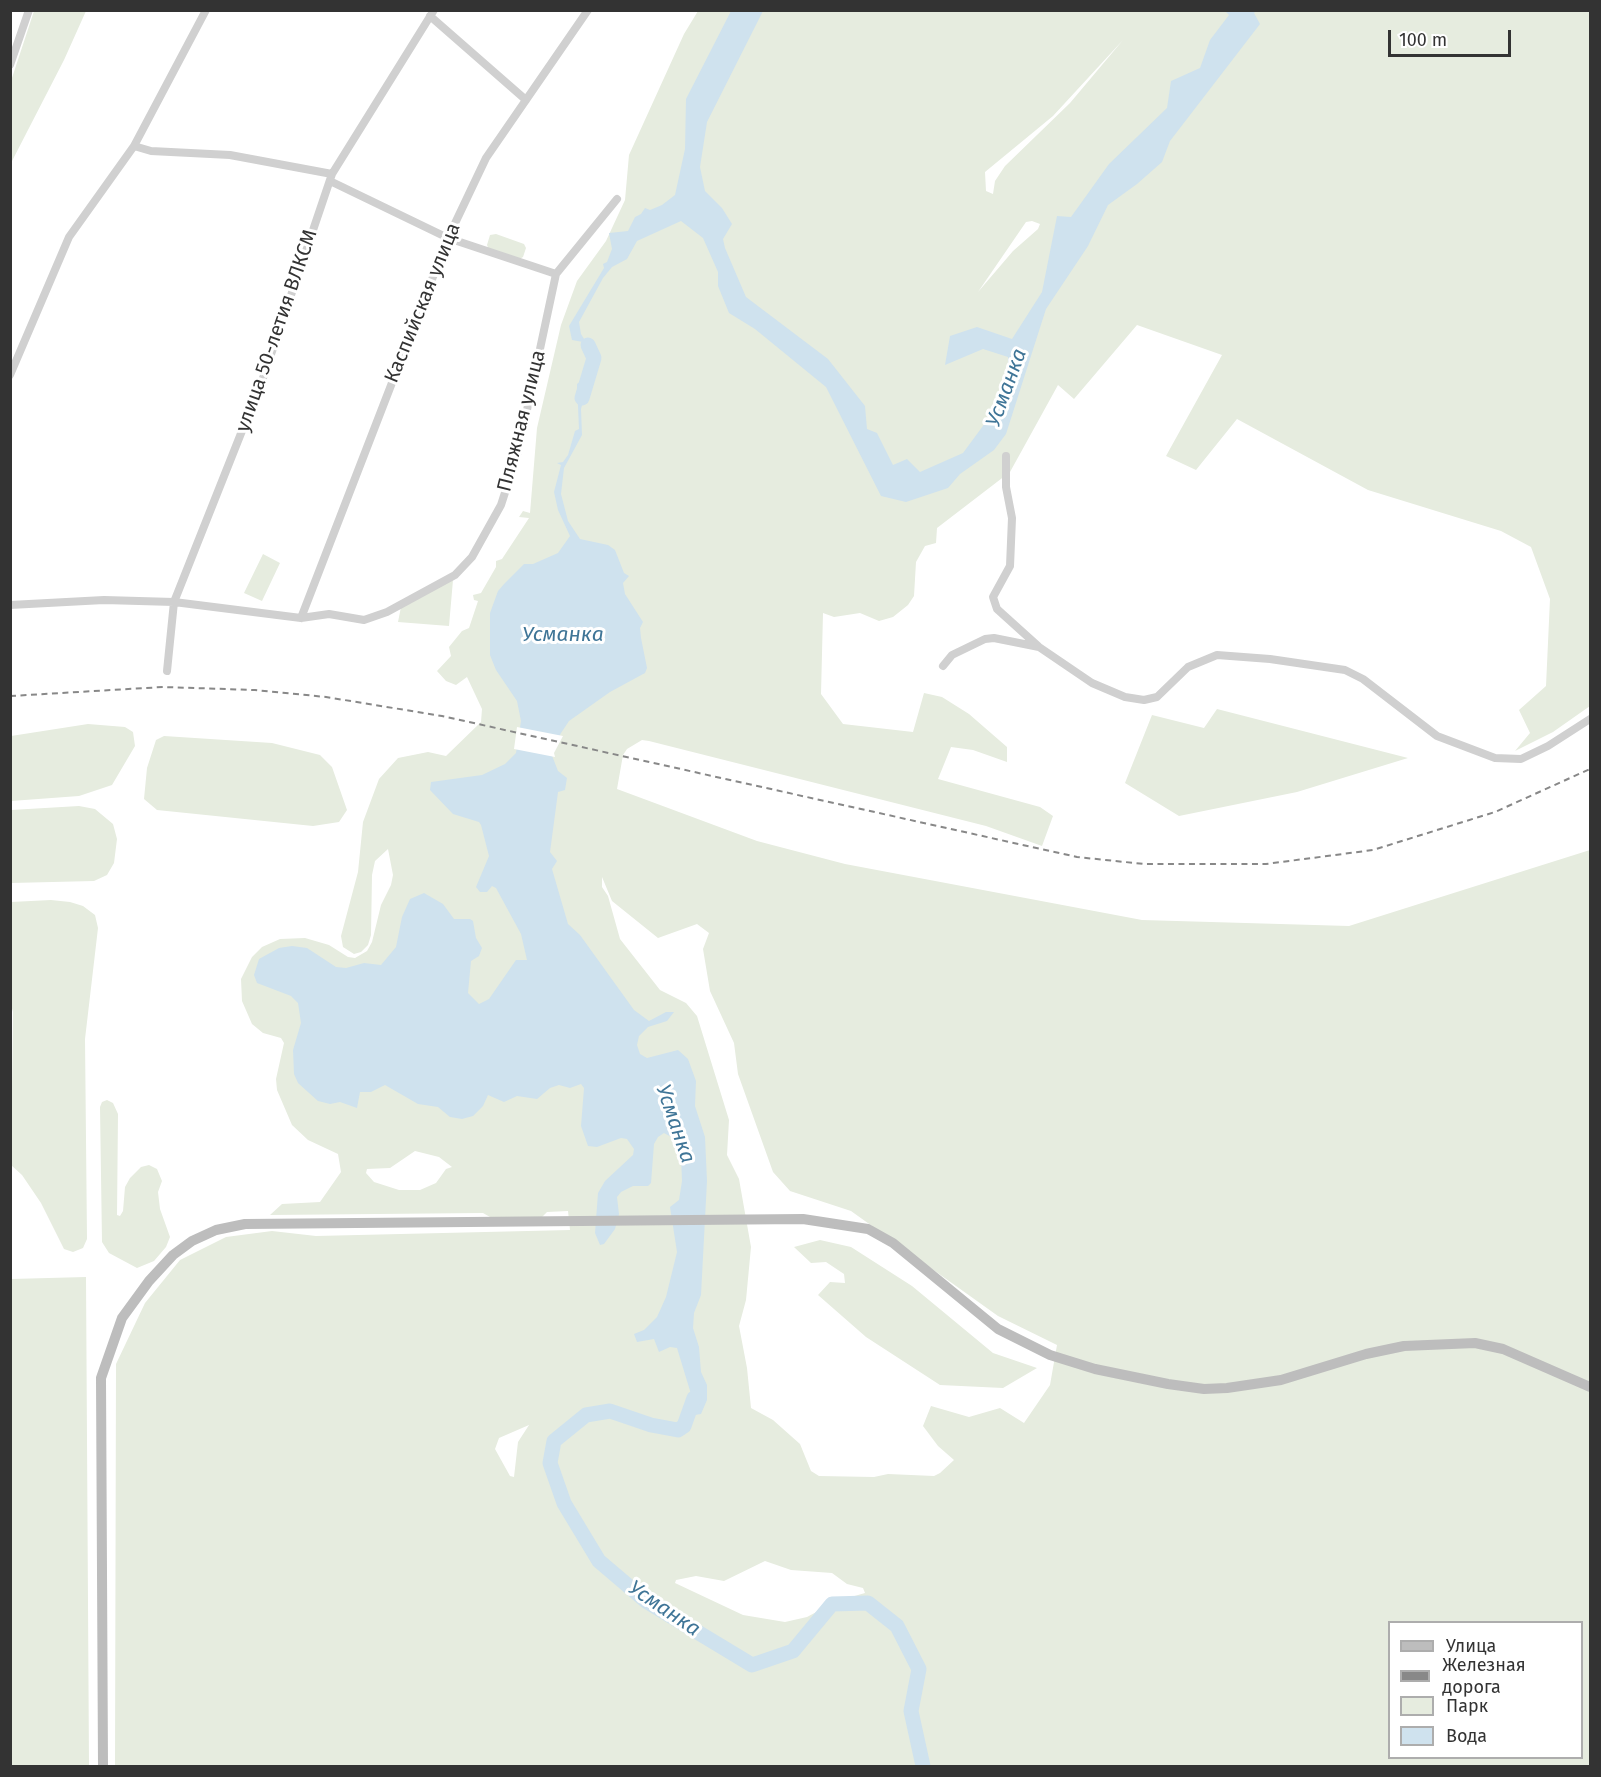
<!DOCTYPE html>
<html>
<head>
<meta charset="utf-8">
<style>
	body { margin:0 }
	#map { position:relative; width:1601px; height:1777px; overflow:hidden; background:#fff; font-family:"Fira Sans",sans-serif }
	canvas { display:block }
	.frame { position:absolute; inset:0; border:12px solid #333; pointer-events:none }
	.legend { position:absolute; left:1388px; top:1621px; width:195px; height:138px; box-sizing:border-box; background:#fff; border:2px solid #adadad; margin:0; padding:8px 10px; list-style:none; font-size:18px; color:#333 }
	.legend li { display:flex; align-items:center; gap:12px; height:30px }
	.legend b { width:30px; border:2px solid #adadad }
	.scale { position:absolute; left:1388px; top:30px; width:123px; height:27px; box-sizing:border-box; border:3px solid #333; border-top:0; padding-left:8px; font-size:18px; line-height:21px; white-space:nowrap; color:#333; -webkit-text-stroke:4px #fff; paint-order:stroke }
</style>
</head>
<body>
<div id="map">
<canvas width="1601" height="1777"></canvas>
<div class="frame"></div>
<ul class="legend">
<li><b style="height:8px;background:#bdbdbd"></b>Улица</li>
<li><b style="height:8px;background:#888"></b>Железная дорога</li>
<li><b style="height:16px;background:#e6ecdf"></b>Парк</li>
<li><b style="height:16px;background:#cfe2ee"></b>Вода</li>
</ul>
<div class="scale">100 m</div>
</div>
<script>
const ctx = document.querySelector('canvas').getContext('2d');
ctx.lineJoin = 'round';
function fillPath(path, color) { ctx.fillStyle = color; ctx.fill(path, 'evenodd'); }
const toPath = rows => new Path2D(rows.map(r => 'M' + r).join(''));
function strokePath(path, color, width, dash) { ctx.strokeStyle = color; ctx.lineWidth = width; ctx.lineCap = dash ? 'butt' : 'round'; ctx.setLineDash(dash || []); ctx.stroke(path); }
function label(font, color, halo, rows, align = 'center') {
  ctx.font = font + ' "Fira Sans",sans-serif'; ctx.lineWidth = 6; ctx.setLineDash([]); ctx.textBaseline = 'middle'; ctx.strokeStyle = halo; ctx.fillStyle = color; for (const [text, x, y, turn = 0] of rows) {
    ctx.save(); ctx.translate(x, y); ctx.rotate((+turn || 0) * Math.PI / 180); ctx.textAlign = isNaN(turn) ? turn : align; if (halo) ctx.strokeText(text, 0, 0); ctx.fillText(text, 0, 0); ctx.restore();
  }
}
const green = toPath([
	[34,11,86,11,64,60,11,163,11,81],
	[698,11,1590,11,1590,706,1553,732,1515,751,1530,733,1519,710,1546,686,1550,599,1531,547,1501,531,1368,490,1237,419,1196,470,1166,456,1222,355,1137,325,1074,399,1058,385,1010,472,937,528,936,543,925,546,916,562,914,596,908,605,893,617,879,621,860,613,834,617,823,613,821,694,843,724,913,732,924,693,942,697,969,714,1007,747,1007,762,973,750,951,747,938,779,1040,807,1053,816,1042,846,986,826,649,741,642,740,627,749,623,755,617,789,757,841,845,864,1142,920,1349,926,1590,850,1590,1766,115,1766,116,1364,145,1303,180,1260,226,1237,272,1231,316,1236,570,1230,568,1211,547,1212,541,1218,497,1221,483,1213,270,1215,282,1204,320,1202,341,1172,338,1154,308,1140,292,1125,277,1090,276,1079,284,1043,281,1038,263,1033,252,1024,242,1001,241,979,252,957,262,947,280,939,305,938,329,945,348,957,355,958,367,951,372,942,381,905,391,885,393,875,388,849,375,861,372,875,371,935,368,945,361,952,354,954,343,947,341,936,358,872,363,822,379,779,398,758,428,752,446,756,481,722,482,709,467,677,456,685,446,681,437,671,451,656,449,647,462,631,469,628,478,601,474,600,473,595,481,593,496,567,496,561,502,559,529,518,519,517,523,511,530,513,537,428,561,325,577,281,606,241,625,200,629,155,684,34],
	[1123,40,1070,103,1005,166,995,181,993,194,986,191,985,172,1053,116],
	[1032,221,1040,224,1038,229,1013,251,978,292,1026,222],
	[602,877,612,901,658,938,697,924,709,933,703,949,710,991,734,1043,738,1074,773,1172,790,1191,851,1211,998,1316,1057,1345,1050,1385,1024,1423,1000,1408,969,1417,931,1406,923,1426,938,1446,954,1460,940,1473,934,1476,888,1474,874,1477,819,1476,811,1471,800,1444,773,1420,751,1408,747,1368,739,1326,746,1300,751,1247,739,1179,727,1155,729,1120,697,1016,686,1003,660,990,620,939,608,896,602,887],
	[415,1151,439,1157,452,1167,446,1169,436,1183,420,1190,399,1190,374,1182,366,1173,367,1169,390,1168],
	[529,1425,518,1442,514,1477,510,1476,495,1449,499,1438],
	[765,1561,791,1570,832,1573,847,1584,863,1588,865,1593,837,1601,807,1617,785,1622,743,1615,675,1583,676,1580,696,1576,724,1581],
	[1390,1622,1582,1622,1582,1758,1390,1758],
	[496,234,524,244,526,248,523,257,518,260,489,250,487,245,490,235],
	[263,554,280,563,262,601,244,593],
	[453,580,449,626,398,622,401,607],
	[1217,709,1408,758,1297,792,1179,816,1125,783,1152,715,1204,728],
	[88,724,125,727,133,732,135,746,112,785,79,796,11,801,11,736],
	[164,736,272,743,320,755,332,767,347,810,339,822,313,826,157,810,144,799,147,768,156,740],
	[79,806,95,809,113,824,117,839,114,863,107,875,94,881,11,883,11,810],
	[51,900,70,902,83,906,95,915,98,928,85,1039,87,1239,83,1248,73,1252,64,1249,41,1203,22,1175,11,1165,13,1012,10,1001,11,902],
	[107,1100,113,1103,118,1114,117,1215,120,1216,123,1211,125,1187,130,1178,141,1167,149,1165,157,1169,162,1181,158,1192,160,1209,170,1237,166,1247,154,1261,137,1268,109,1253,102,1242,100,1107,102,1102],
	[820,1240,851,1247,912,1286,993,1353,1037,1368,1003,1388,940,1385,866,1337,818,1295,830,1282,845,1283,844,1274,826,1262,811,1263,794,1247],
	[86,1277,89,1766,11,1766,11,1279]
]);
const water = toPath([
	[731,11,763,11,707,122,700,167,705,191,722,208,732,224,723,239,725,248,746,297,828,359,865,406,867,429,877,433,893,465,907,459,920,472,963,453,994,411,1008,365,1008,357,983,349,945,365,950,336,977,327,1012,339,1042,292,1057,216,1071,217,1109,164,1167,108,1171,81,1200,68,1210,40,1229,15,1225,11,1256,11,1254,13,1260,24,1170,141,1162,162,1137,184,1108,205,1088,246,1046,309,1006,434,994,450,960,474,948,488,906,502,881,496,826,387,755,329,729,313,718,286,718,272,703,238,681,221,637,241,627,259,612,267,603,278,579,322,581,334,595,357,581,409,582,435,564,468,561,494,568,521,580,539,608,545,615,550,624,573,629,576,623,583,625,594,643,622,640,628,641,638,647,668,645,673,610,692,569,721,561,733,551,753,558,771,567,778,565,790,558,792,550,852,557,861,552,869,568,924,580,935,634,1010,649,1021,666,1012,674,1012,667,1021,648,1027,639,1036,637,1045,640,1054,647,1058,678,1050,688,1059,696,1081,695,1106,705,1137,707,1181,701,1295,694,1313,693,1328,699,1347,701,1372,707,1385,707,1400,701,1414,688,1416,685,1415,691,1394,677,1348,670,1347,659,1352,654,1339,637,1342,634,1334,644,1330,657,1317,666,1297,677,1252,670,1207,679,1200,682,1181,681,1157,673,1138,664,1133,658,1137,654,1144,651,1183,648,1186,633,1186,621,1192,617,1197,619,1214,615,1229,604,1244,600,1245,595,1233,598,1193,605,1181,633,1155,634,1149,627,1139,621,1138,597,1147,588,1146,581,1126,584,1088,581,1084,570,1088,559,1085,550,1088,537,1099,517,1096,504,1102,488,1095,483,1106,473,1116,462,1119,450,1117,438,1107,418,1104,385,1085,371,1092,360,1092,357,1108,340,1102,330,1104,318,1101,298,1083,294,1074,293,1050,301,1023,298,1003,291,996,257,983,254,975,259,959,279,948,292,946,307,948,336,967,346,968,364,963,381,965,396,947,402,917,410,899,424,893,443,904,454,919,470,919,473,921,476,938,482,948,479,956,471,961,468,993,479,1004,489,999,516,960,527,960,521,934,496,888,492,886,487,892,480,892,476,887,489,856,481,825,479,822,453,814,430,790,431,782,482,775,505,764,516,753,521,721,517,701,496,670,490,655,490,613,498,591,505,583,524,564,533,564,558,553,570,536,558,510,554,492,561,465,557,463,563,462,568,455,575,431,579,429,577,384,588,376,590,367,583,342,572,340,569,326,604,268,603,264,607,262,612,249,609,233,628,231,635,217,641,214,645,208,650,210,662,205,675,195,685,149,686,99]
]);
const pier = toPath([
	[517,727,563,736,554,753,555,757,514,749]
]);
const river = toPath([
	[582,398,594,358,588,345],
	[694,1398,684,1426,678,1430,651,1425,610,1411,586,1415,554,1441,550,1463,564,1503,599,1561,646,1601,752,1665,793,1651,832,1604,868,1603,897,1626,919,1669,911,1711,923,1766]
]);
const street = toPath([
	[430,16,526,100],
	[10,65,29,10],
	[134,146,151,151,230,155,332,174],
	[330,181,448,238,556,274],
	[10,375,69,237,134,146,206,10],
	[1006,456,1006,487,1012,518,1010,566,993,597,997,609,1038,646],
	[10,605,104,600,174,602,301,618,329,614,364,620,387,612,455,575,472,557,501,505,518,452,556,274,617,199],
	[301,618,448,238,486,158,588,10],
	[943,666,952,655,985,639,994,638,1039,647,1092,683,1125,697,1144,700,1157,697,1188,667,1217,655,1270,659,1345,670,1363,679,1437,736,1495,758,1521,759,1548,746,1590,719],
	[167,671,174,602,263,378,332,174,434,10]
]);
const secondary = toPath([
	[103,1766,101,1378,122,1318,149,1281,173,1255,192,1241,216,1230,245,1224,803,1219,868,1229,893,1243,998,1329,1050,1355,1095,1369,1168,1384,1204,1389,1227,1388,1281,1380,1366,1354,1404,1346,1475,1343,1503,1349,1590,1387]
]);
const rail = toPath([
	[10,696,163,687,255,690,326,697,442,716,1077,857,1144,864,1266,864,1373,850,1495,812,1590,769]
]);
const streetNames = [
	["Каспийская улица",423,303,-68],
	["улица 50-летия ВЛКСМ",277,331,-71],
	["Пляжная улица",522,421,-76]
];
const waterNames = [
	["Усманка",1007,388,-70],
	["Усманка",563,635],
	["Усманка",675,1124,71],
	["Усманка",664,1609,34]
];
fillPath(green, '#e6ecdf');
fillPath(water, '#cfe2ee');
fillPath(pier, '#fff');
strokePath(river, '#cfe2ee', 15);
strokePath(street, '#d0d0d0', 8);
strokePath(secondary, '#bdbdbd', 10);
strokePath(rail, '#888', 2, [6, 4.5]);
label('20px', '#333', '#fff', streetNames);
label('italic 21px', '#3f7597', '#fff', waterNames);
</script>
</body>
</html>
